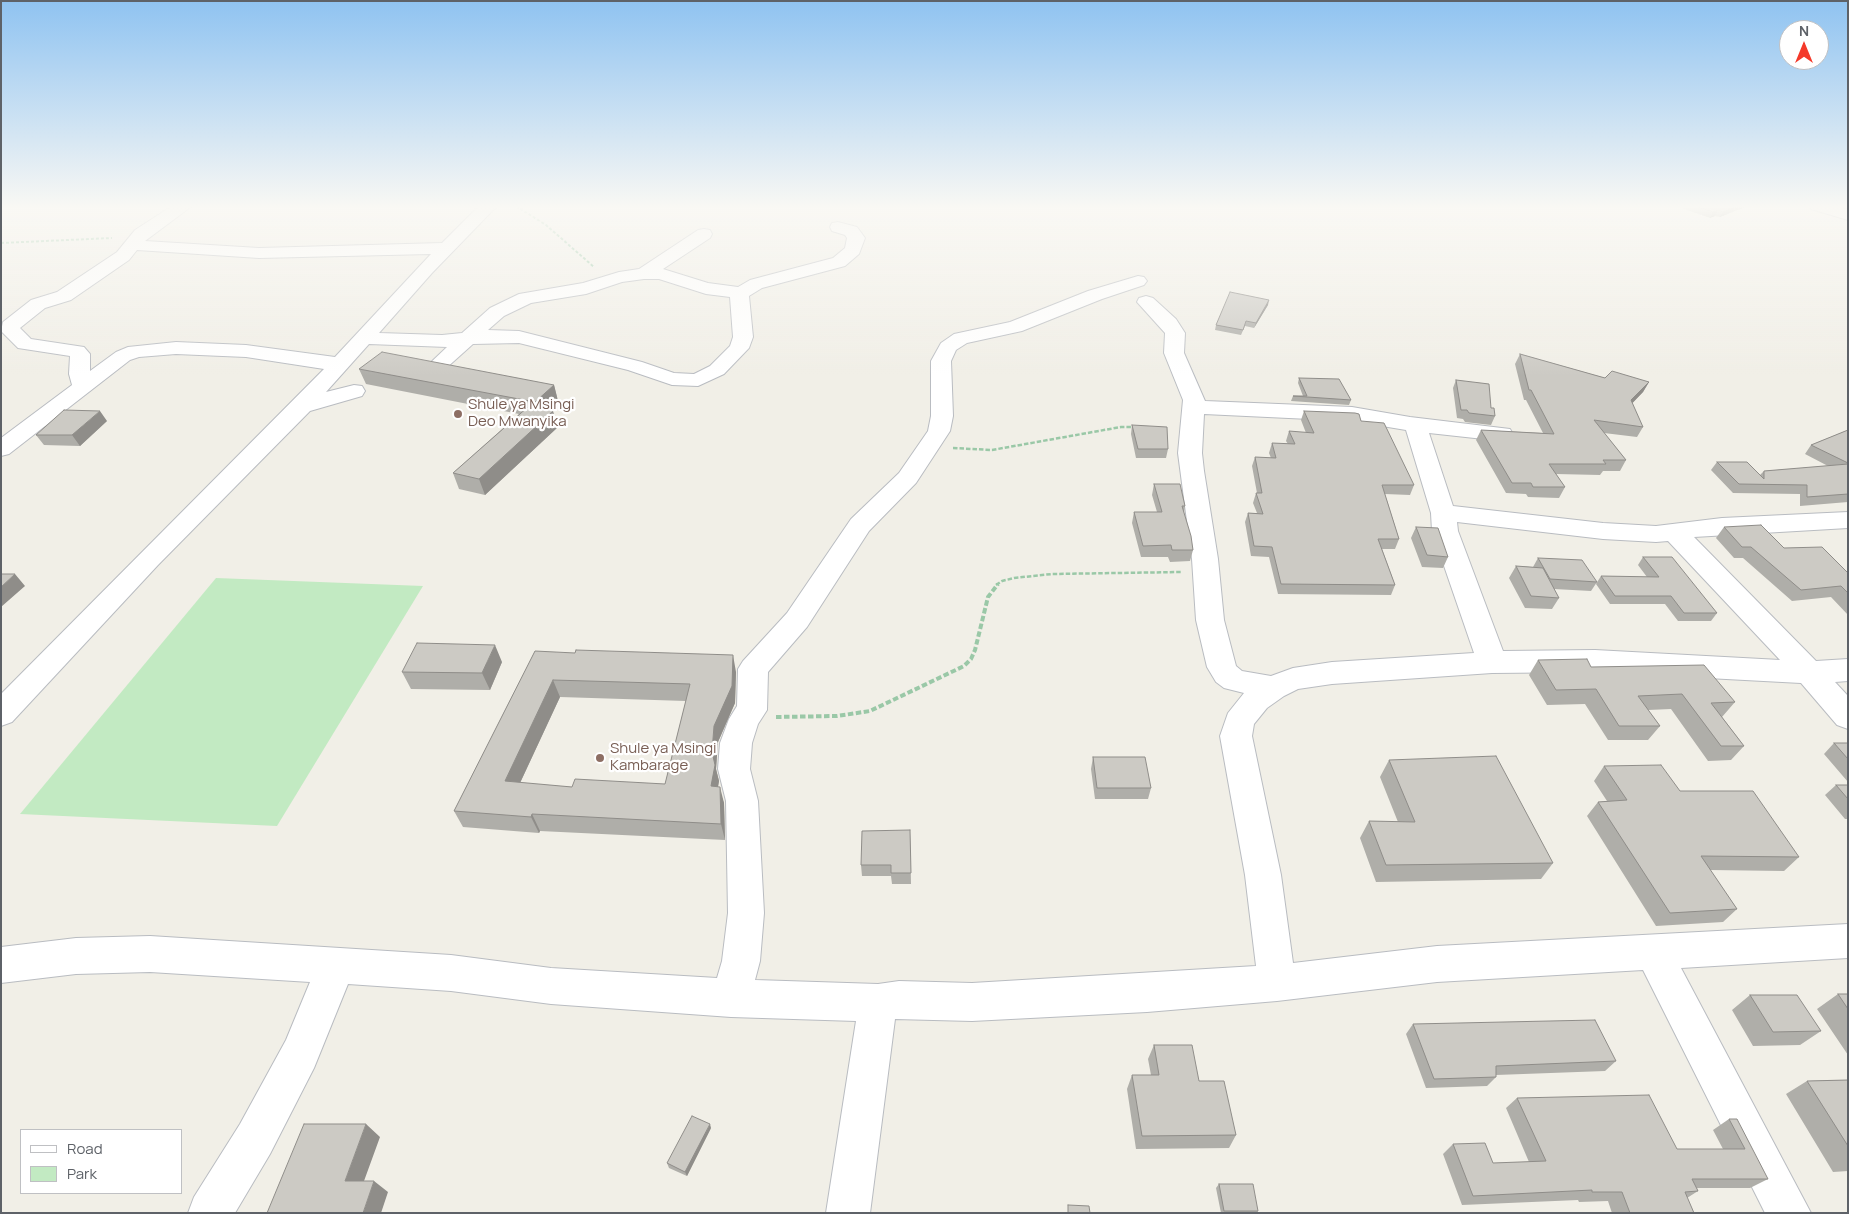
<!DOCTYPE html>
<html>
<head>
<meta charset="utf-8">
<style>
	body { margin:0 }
	#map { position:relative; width:1849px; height:1214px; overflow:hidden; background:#f1efe7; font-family:Manrope,sans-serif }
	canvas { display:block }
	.frame { position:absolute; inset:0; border:2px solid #5e6268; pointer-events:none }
	.legend { position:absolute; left:20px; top:1129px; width:162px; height:65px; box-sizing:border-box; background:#fff; border:1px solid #bfc0c3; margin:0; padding:6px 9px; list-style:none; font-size:15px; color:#5e6268 }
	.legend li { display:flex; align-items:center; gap:10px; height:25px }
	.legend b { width:25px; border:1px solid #bfc0c3 }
	.north { position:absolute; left:1779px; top:20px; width:50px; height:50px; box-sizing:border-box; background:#fff; border:1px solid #bfc0c3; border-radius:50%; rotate:0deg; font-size:14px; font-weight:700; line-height:20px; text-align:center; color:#5e6268 }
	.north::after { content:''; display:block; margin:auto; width:18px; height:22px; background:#f4392a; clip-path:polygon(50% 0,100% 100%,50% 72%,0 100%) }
</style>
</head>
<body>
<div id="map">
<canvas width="1849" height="1214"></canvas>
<div class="frame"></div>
<ul class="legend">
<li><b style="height:6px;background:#fff"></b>Road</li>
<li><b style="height:14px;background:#c2eac2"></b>Park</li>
</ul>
<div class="north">N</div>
</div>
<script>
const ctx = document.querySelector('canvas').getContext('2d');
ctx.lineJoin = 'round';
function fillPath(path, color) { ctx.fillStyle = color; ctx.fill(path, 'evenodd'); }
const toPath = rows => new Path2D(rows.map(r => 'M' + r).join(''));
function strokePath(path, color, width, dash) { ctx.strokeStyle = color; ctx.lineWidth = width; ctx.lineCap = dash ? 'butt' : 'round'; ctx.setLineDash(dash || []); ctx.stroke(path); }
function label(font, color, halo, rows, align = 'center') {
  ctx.font = font + ' Manrope,sans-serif'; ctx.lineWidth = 4.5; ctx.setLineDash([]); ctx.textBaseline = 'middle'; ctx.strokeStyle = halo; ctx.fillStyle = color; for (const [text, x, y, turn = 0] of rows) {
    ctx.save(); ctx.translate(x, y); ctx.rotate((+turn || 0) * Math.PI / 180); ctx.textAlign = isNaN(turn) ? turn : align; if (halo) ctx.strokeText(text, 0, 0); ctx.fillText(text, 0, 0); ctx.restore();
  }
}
const green = toPath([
	[216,578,423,586,277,826,20,814]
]);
const pathFar2 = toPath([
	[516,206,546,225,594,267],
	[1,243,112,238]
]);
const pathFar1 = toPath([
	[953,448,992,450,1121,427,1134,427],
	[996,585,1002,581,1014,578,1052,574,1181,572]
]);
const path = toPath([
	[776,717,837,716,870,711,964,666,971,659,975,650,988,597,998,584]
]);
const minor = toPath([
	[172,206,192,206,145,241,259,248,442,243,479,206,497,206,432,273,379,333,442,335,462,333,490,308,519,294,583,283,619,272,639,269,698,230,704,229,710,230,712,234,710,238,663,269,708,283,738,287,750,280,833,258,845,248,847,238,845,235,832,231,830,227,832,223,838,222,857,227,865,238,859,254,845,266,762,288,749,296,753,337,749,348,724,374,698,386,672,385,628,370,519,343,473,344,444,370,437,372,430,370,427,366,447,347,369,344,326,392,354,385,362,386,365,391,362,396,310,411,158,565,12,722,1,726,1,694,324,369,246,357,176,354,139,357,130,360,9,454,1,456,1,438,72,385,69,374,70,356,18,348,1,331,3,322,31,300,57,292,117,252,135,230,172,206],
	[137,250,259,258,431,254,335,357,246,345,176,342,128,347,116,352,90,371,90,354,84,347,31,339,20,328,45,308,71,300,129,260,137,250],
	[644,279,659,279,706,294,730,297,733,337,730,346,710,366,694,374,674,373,642,362,519,331,488,330,504,316,531,303,586,294,622,282,644,279],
	[1809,206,1836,206,1848,210,1848,220,1811,209,1809,206],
	[1138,276,1144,277,1147,281,1144,285,1102,299,1022,331,967,343,956,350,951,361,953,416,950,431,916,483,869,531,807,627,768,672,767,710,758,724,752,743,750,769,758,801,764,913,760,961,755,980,878,984,899,981,972,983,1256,966,1245,875,1220,736,1228,713,1244,693,1224,688,1216,682,1207,667,1196,620,1192,559,1178,453,1183,400,1164,353,1165,333,1137,302,1139,298,1146,296,1153,298,1176,319,1185,333,1184,353,1205,401,1352,407,1410,417,1510,429,1513,434,1510,439,1502,441,1429,433,1453,506,1603,523,1656,526,1722,518,1848,512,1848,528,1694,537,1816,661,1848,659,1848,681,1835,682,1848,696,1848,729,1837,725,1801,683,1595,672,1492,673,1332,684,1298,689,1284,696,1267,708,1254,724,1252,736,1281,875,1293,963,1437,946,1848,924,1848,958,1681,968,1811,1213,1765,1213,1643,970,1437,982,1277,1001,1147,1012,972,1021,895,1019,870,1213,826,1213,856,1021,731,1017,551,1004,451,991,348,984,314,1068,270,1154,235,1213,188,1213,194,1197,240,1124,286,1040,310,982,150,972,76,974,1,983,1,947,76,938,150,936,451,955,551,968,717,978,722,961,728,913,726,801,718,769,720,743,729,719,737,706,738,669,743,661,787,613,851,519,899,473,928,431,931,416,931,361,941,343,954,334,1010,322,1088,291,1138,276],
	[1204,414,1352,421,1406,430,1431,513,1432,531,1474,653,1332,662,1293,668,1271,676,1242,671,1236,666,1224,620,1218,559,1204,471,1202,453,1204,414],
	[1457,522,1603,539,1656,542,1668,541,1780,660,1595,650,1503,651,1458,531,1457,522]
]);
const wall = toPath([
	[1676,206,1747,206,1720,217,1715,216,1710,218],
	[1268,305,1254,328,1245,326,1241,335,1215,330,1216,325],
	[1520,354,1605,378,1649,382,1643,392,1632,403,1643,427,1637,437,1604,433,1626,460,1620,471,1603,471,1600,475,1556,474,1565,487,1559,498,1528,497,1526,494,1506,493,1476,440,1481,430,1543,433,1526,400,1524,400,1515,364],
	[359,369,554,385,558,401,549,410,558,427,485,495,459,489,453,473,519,414,366,384],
	[1299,378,1351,400,1349,405,1291,401,1293,396,1303,396,1298,383],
	[1456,380,1491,408,1495,416,1491,425,1465,422,1463,419,1457,418,1453,388],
	[1304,411,1361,421,1414,485,1410,495,1385,494,1399,539,1395,549,1382,549,1395,585,1391,595,1278,594,1269,557,1251,556,1245,522,1248,513,1257,513,1253,503,1256,493,1257,493,1252,466,1255,457,1271,458,1269,453,1272,443,1288,444,1286,441,1289,431,1306,433,1301,420],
	[107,421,80,446,44,445,36,435],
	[1132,425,1168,449,1166,458,1136,458,1131,434],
	[1848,430,1848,502,1800,506,1800,494,1733,493,1711,470,1717,462,1760,475,1764,471,1828,466,1805,454,1811,445],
	[1154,484,1185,506,1184,513,1193,550,1190,561,1170,562,1168,557,1141,557,1132,523,1134,512,1157,512,1152,495],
	[1416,527,1448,557,1443,568,1422,567,1411,538],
	[1724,527,1784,548,1848,573,1848,615,1831,597,1792,601,1743,558,1734,558,1716,538],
	[1643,557,1717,613,1711,621,1678,621,1665,604,1610,604,1596,584,1601,576,1647,577,1638,565],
	[1538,558,1597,582,1591,591,1554,589,1559,598,1552,609,1525,608,1509,578,1516,566,1533,567],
	[535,651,736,672,735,703,718,742,716,769,719,781,718,787,724,803,725,840,540,831,539,833,463,827,454,811],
	[560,697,686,701,665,784,572,787,520,783],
	[1538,660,1591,667,1735,702,1722,717,1744,746,1731,760,1708,761,1671,709,1648,710,1660,726,1648,740,1608,740,1585,704,1547,705,1529,675],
	[502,662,490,690,411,689,402,672],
	[1834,743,1848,743,1848,782,1824,754],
	[1093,757,1151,788,1148,799,1095,799,1091,769],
	[1389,760,1553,863,1541,879,1376,882,1360,838,1369,821,1398,822,1380,777],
	[1604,766,1680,791,1799,857,1784,871,1710,870,1737,909,1723,922,1656,926,1587,816,1598,802,1607,801,1594,781],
	[1836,785,1848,785,1848,819,1845,819,1825,795],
	[910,830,911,884,892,884,891,876,862,876,861,865],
	[1838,994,1848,994,1848,1055,1817,1009],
	[1750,995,1821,1031,1800,1045,1753,1046,1732,1010],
	[1413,1024,1616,1061,1605,1071,1496,1075,1496,1077,1487,1086,1426,1088,1406,1034],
	[1154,1045,1199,1081,1236,1135,1229,1148,1136,1149,1127,1089,1132,1075,1151,1075,1148,1059],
	[1848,1080,1848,1171,1833,1172,1786,1094,1807,1081],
	[1517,1098,1677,1149,1723,1149,1713,1130,1729,1119,1768,1179,1750,1188,1697,1188,1698,1191,1687,1198,1694,1213,1612,1213,1608,1201,1579,1202,1578,1200,1462,1205,1443,1154,1453,1144,1493,1163,1529,1162,1506,1108],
	[711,1128,687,1176,669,1168,667,1163],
	[1219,1184,1258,1211,1257,1213,1221,1213,1216,1188]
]);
const shadedWall = toPath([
	[1736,206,1747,206,1720,217,1723,212],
	[1718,210,1715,216,1710,218,1713,212],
	[1269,300,1268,305,1254,328,1256,323],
	[1649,382,1643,392,1625,411,1631,400],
	[554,385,558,401,540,418,535,402],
	[100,411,107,421,80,446,72,435],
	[553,411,558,427,485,495,479,479],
	[15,574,25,586,1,607,1,587],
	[495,645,502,662,490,690,482,673],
	[733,655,736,672,735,703,718,742,716,769,719,781,715,803,711,786,712,752,714,726],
	[553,680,560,697,513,798,505,781],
	[720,787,724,803,725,840,721,824],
	[532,814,540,831,539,833,531,817],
	[366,1124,380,1137,360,1192,345,1181],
	[710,1124,711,1128,687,1176,685,1172],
	[374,1181,388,1192,381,1213,363,1213]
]);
const building = toPath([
	[1696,206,1736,206,1723,212,1718,210,1713,212,1696,206],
	[1230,292,1269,300,1256,323,1246,321,1243,330,1216,325,1230,292],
	[382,352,554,385,535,402,359,369,382,352],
	[1520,354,1605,378,1612,371,1649,382,1631,400,1643,427,1594,420,1626,460,1603,460,1606,464,1549,464,1565,487,1533,487,1531,483,1512,483,1481,430,1554,434,1531,390,1529,390,1520,354],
	[1299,378,1339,379,1351,400,1293,396,1307,396,1299,378],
	[1456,380,1489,384,1491,408,1494,408,1495,416,1469,413,1467,410,1461,410,1456,380],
	[529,406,553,411,479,479,453,473,529,406],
	[64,410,100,411,72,435,36,435,64,410],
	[1304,411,1355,413,1359,414,1361,421,1384,423,1414,485,1382,485,1399,539,1378,539,1395,585,1281,584,1272,547,1254,546,1248,513,1263,514,1256,493,1262,493,1255,457,1276,458,1272,443,1295,444,1289,431,1314,433,1304,411],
	[1132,425,1167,427,1168,449,1138,449,1132,425],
	[1848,430,1848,463,1811,445,1848,430],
	[1717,462,1747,462,1764,479,1764,471,1848,464,1848,494,1807,497,1807,485,1739,484,1717,462],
	[1154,484,1180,484,1185,506,1182,506,1191,536,1193,550,1172,550,1171,545,1143,546,1134,512,1162,512,1154,484],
	[1761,525,1784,548,1822,547,1848,573,1848,593,1841,586,1801,590,1751,547,1742,547,1724,527,1761,525],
	[1416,527,1438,528,1448,557,1427,555,1416,527],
	[1643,557,1672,557,1717,613,1684,613,1671,596,1615,596,1601,576,1659,577,1643,557],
	[1538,558,1582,560,1597,582,1550,579,1538,558],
	[1516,566,1543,568,1559,598,1531,596,1516,566],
	[1,574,15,574,1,587,1,574],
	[417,643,495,645,482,673,402,672,417,643],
	[576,650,733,655,732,686,714,726,712,752,715,765,711,786,720,787,721,824,532,814,531,817,454,811,535,651,575,653,576,650],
	[553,680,690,684,665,784,575,779,572,787,505,781,553,680],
	[1587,659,1591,667,1704,665,1735,702,1711,703,1744,746,1721,746,1682,694,1638,696,1660,726,1619,726,1596,689,1556,690,1538,660,1587,659],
	[1834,743,1848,743,1848,759,1834,743],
	[1496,756,1553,863,1386,865,1369,821,1415,822,1389,760,1496,756],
	[1093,757,1145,757,1151,788,1097,788,1093,757],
	[1661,765,1680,791,1753,791,1799,857,1701,856,1737,909,1670,913,1598,802,1627,800,1604,766,1661,765],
	[1836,785,1848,785,1848,799,1836,785],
	[910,830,911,873,891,873,891,865,861,865,862,831,910,830],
	[1838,994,1848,994,1848,1009,1838,994],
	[1750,995,1797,995,1821,1031,1773,1032,1750,995],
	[1595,1020,1616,1061,1496,1066,1496,1077,1434,1079,1413,1024,1595,1020],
	[1154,1045,1192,1045,1199,1081,1224,1081,1236,1135,1142,1136,1132,1075,1159,1075,1154,1045],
	[1848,1080,1848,1146,1807,1081,1848,1080],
	[1649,1095,1677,1149,1745,1149,1729,1119,1737,1119,1768,1179,1692,1179,1698,1191,1685,1192,1694,1213,1630,1213,1622,1192,1592,1192,1592,1190,1473,1196,1453,1144,1485,1143,1493,1163,1546,1161,1517,1098,1649,1095],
	[692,1116,710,1124,685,1172,667,1163,692,1116],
	[304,1124,366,1124,345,1181,374,1181,363,1213,267,1213,304,1124],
	[1219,1184,1253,1184,1258,1211,1224,1211,1219,1184],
	[1068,1205,1089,1206,1090,1213,1068,1213,1068,1205]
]);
const markers = [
	[458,414,5,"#8d6e63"],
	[600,758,5,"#8d6e63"]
];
const educationNames = [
	["Shule ya Msingi",468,405],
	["Deo Mwanyika",468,422],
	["Shule ya Msingi",610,749],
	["Kambarage",610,766]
];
fillPath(green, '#c2eac2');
strokePath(minor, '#b9bcc1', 2);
strokePath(pathFar2, '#9ac8a7', 2, [3, 2]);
strokePath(pathFar1, '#9ac8a7', 2.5, [4.5, 2]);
strokePath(path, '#9ac8a7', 4, [5.5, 2.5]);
fillPath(minor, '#fff');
fillPath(wall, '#afaea9');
fillPath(shadedWall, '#8f8d89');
fillPath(building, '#cccac4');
strokePath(building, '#8f8d89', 1);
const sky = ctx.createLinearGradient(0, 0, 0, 376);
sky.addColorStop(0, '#8fc3f1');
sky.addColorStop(0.55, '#f9f8f4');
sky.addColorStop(1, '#f9f8f400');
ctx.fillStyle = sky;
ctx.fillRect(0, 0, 1849, 376);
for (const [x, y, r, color] of markers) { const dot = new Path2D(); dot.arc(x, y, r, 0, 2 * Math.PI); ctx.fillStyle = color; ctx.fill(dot); strokePath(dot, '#fff', 2); }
label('15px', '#785e54', '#fff', educationNames, 'left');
</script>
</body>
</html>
